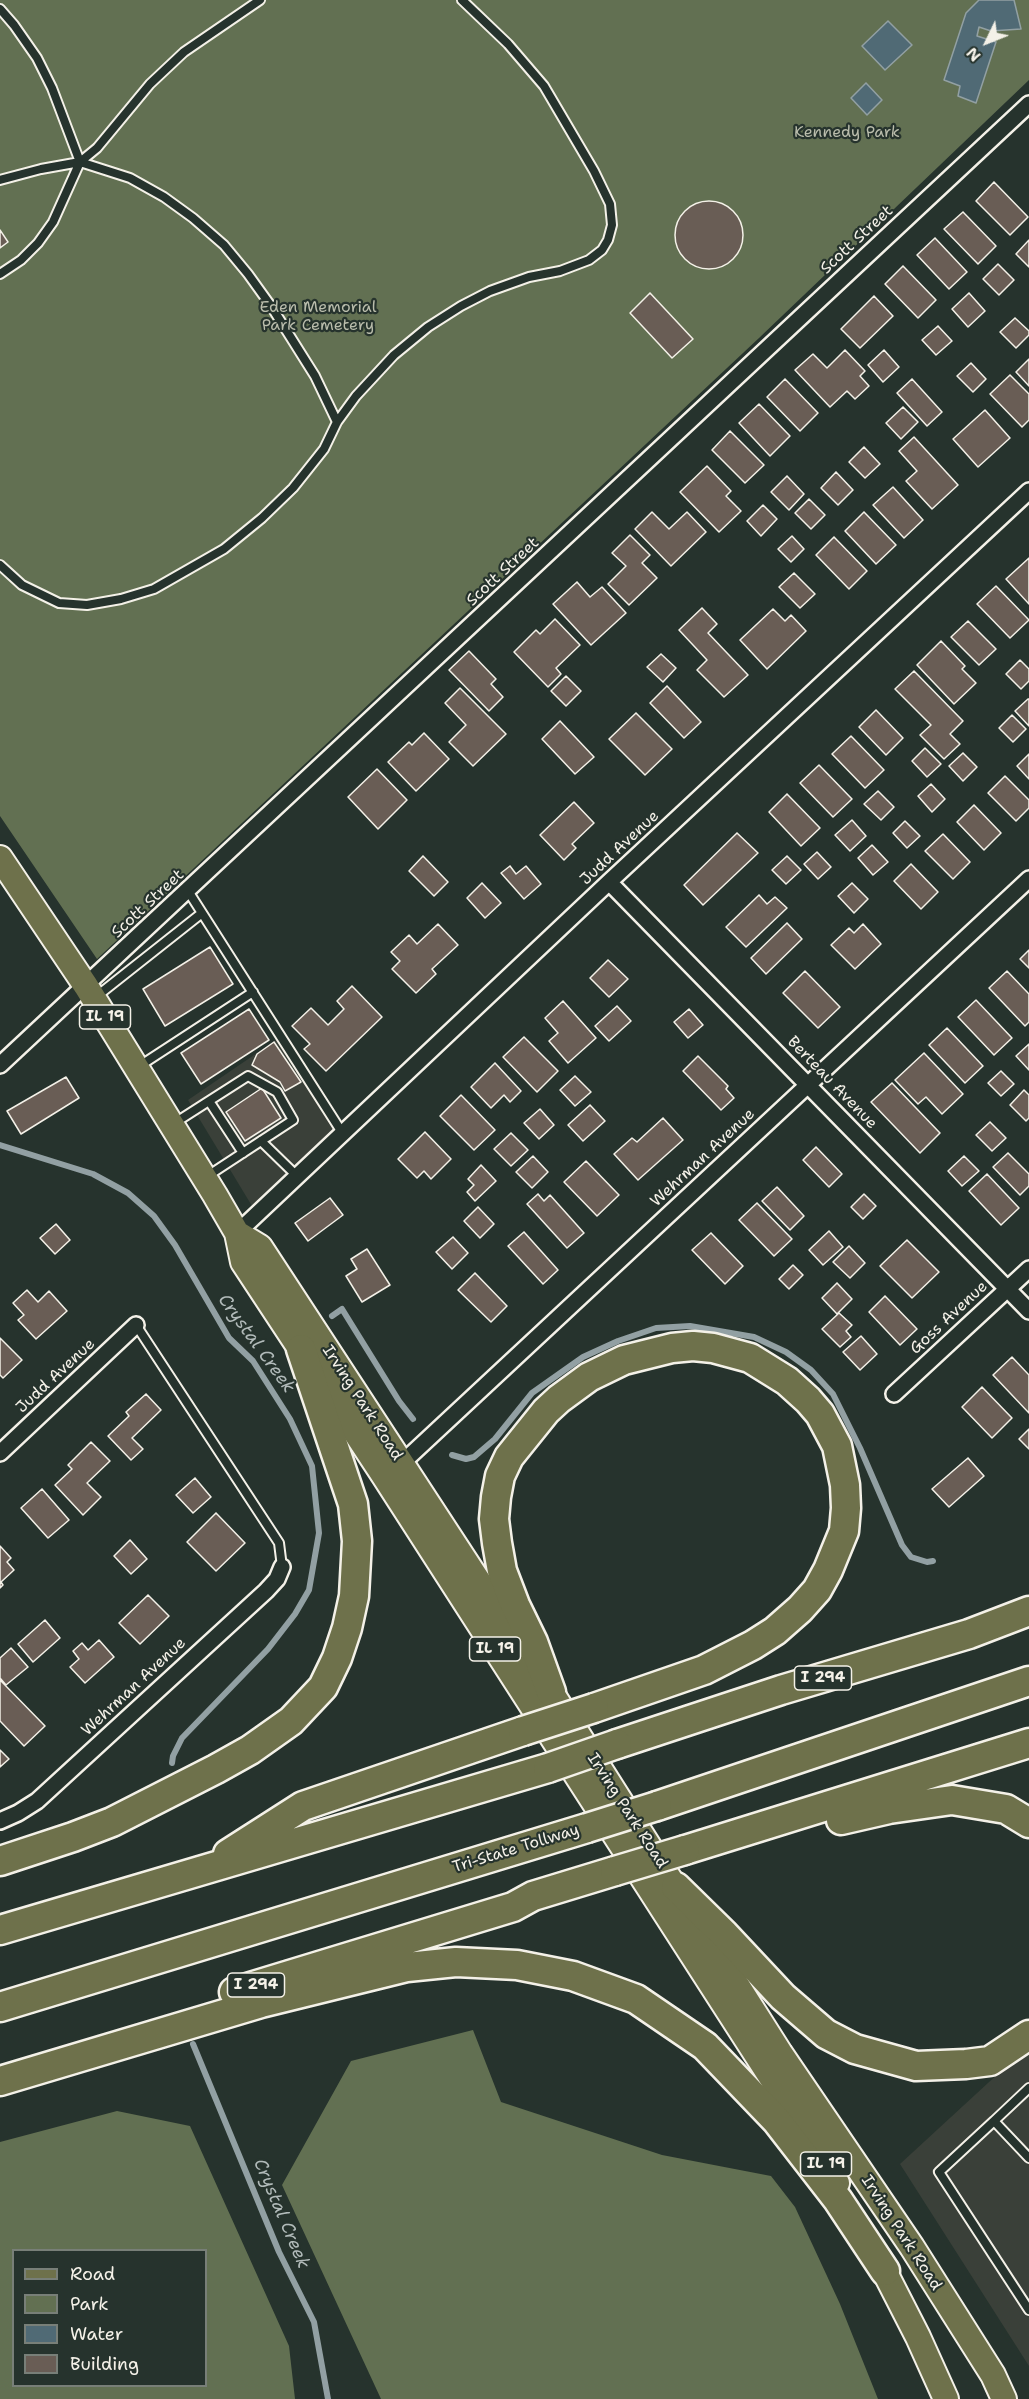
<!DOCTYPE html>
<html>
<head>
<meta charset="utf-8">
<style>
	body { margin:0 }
	#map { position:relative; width:1029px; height:2399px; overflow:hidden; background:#26332d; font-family:"Shantell Sans",sans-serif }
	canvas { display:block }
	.legend { position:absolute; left:12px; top:2249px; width:195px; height:138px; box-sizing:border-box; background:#26332d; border:2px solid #787f78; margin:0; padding:8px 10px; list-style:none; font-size:18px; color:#f4f1e8 }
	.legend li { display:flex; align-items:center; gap:12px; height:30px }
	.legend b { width:30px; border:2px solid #787f78 }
	.north { position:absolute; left:957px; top:12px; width:60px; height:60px; -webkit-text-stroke:4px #26332d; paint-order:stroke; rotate:227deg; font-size:16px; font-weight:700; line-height:24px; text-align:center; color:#f4f1e8 }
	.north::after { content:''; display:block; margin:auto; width:21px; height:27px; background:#f4f1e8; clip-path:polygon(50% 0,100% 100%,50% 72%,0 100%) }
</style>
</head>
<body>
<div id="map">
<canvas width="1029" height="2399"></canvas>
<ul class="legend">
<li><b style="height:8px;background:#6e714b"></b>Road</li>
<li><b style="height:16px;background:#627052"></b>Park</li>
<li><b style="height:16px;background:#506a75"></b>Water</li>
<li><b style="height:16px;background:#695d55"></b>Building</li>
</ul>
<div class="north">N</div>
</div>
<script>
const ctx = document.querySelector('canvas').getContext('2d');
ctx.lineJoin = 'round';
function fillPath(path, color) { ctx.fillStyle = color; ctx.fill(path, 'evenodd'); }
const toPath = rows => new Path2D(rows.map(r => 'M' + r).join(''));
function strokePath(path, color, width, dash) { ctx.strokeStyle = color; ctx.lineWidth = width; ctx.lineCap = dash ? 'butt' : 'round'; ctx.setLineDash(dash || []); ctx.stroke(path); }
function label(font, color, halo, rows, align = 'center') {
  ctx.font = font + ' "Shantell Sans",sans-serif'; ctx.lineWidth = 4.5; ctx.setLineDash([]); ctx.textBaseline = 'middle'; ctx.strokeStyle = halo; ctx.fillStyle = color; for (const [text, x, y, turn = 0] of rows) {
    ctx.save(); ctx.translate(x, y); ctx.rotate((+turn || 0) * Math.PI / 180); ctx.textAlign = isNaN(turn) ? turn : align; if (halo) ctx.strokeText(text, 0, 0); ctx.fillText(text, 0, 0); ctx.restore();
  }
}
const built = toPath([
	[279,1038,338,1132,255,1211,188,1100],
	[1029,2054,1029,2366,900,2164,1001,2071]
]);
const green = toPath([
	[0,0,1029,0,1029,80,759,338,97,959,0,816],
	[473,2030,501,2102,662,2155,771,2176,795,2207,840,2304,878,2399,381,2399,282,2185,351,2061],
	[117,2111,190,2126,289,2346,295,2399,0,2399,0,2142],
	[14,2250,206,2250,206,2386,14,2386]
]);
const water = toPath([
	[979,0,1014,0,1021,29,991,31,979,27,977,36,996,42,976,103,958,96,960,86,944,80,966,13,979,0],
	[888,21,912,45,885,70,862,46,888,21],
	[866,83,882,100,867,115,851,98,866,83]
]);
const stream = toPath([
	[0,1145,93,1174,128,1193,154,1216,175,1245,229,1338,253,1361,290,1419,312,1466,319,1533,309,1590,295,1614,268,1649,182,1738,173,1756,172,1763],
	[332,1316,342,1309,399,1401,413,1419],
	[452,1455,466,1459,474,1457,495,1439,532,1393,583,1357,618,1341,656,1328,690,1326,754,1337,786,1352,811,1370,833,1394,860,1448,902,1545,911,1557,927,1562,933,1561],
	[193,2044,279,2252,314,2322,328,2399]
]);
const building = toPath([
	[994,182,1028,217,1010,235,976,201,994,182],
	'675 235a34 34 0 1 1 68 0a34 34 0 1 1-68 0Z',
	[963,212,996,246,978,264,944,229,963,212],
	[0,230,8,242,0,248,0,230],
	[935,238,967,272,949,289,917,255,935,238],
	[1029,240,1029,267,1016,254,1029,240],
	[998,264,1014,280,999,295,983,279,998,264],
	[903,266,936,300,918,318,885,284,903,266],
	[650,293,693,339,672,358,630,313,650,293],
	[969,293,985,311,968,327,952,309,969,293],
	[874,296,893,316,860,348,841,329,874,296],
	[1015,318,1029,331,1029,335,1016,348,1000,332,1015,318],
	[938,326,952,341,936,355,922,340,938,326],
	[845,350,865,371,860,376,869,386,855,399,847,391,830,407,795,370,813,354,827,368,845,350],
	[884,350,899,367,883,382,868,365,884,350],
	[1029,359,1029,386,1016,372,1029,359],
	[971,363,986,379,973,392,957,376,971,363],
	[1010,375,1029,394,1029,420,1022,427,990,394,1010,375],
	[785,379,818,413,800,431,767,397,785,379],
	[912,379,942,412,927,426,897,393,912,379],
	[759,404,790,436,770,456,739,423,759,404],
	[903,407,918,422,901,439,886,423,903,407],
	[985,410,1010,438,978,467,953,439,985,410],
	[730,431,764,465,745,483,712,450,730,431],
	[914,437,958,485,932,509,906,481,917,471,899,451,914,437],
	[864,447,880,464,865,478,849,462,864,447],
	[707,466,731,491,726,496,741,511,719,532,680,492,707,466],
	[836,472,853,490,838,505,821,488,836,472],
	[787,476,804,494,789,510,771,492,787,476],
	[893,487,923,520,904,538,873,505,893,487],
	[809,499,825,515,811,529,795,513,809,499],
	[763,505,777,519,761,536,747,521,763,505],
	[652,512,669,529,687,512,706,532,671,566,635,529,652,512],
	[864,512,896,545,876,564,845,531,864,512],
	[630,535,650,555,642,563,657,578,629,605,608,584,626,566,612,553,630,535],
	[792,536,804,549,791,562,778,549,792,536],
	[834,537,867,571,849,589,816,555,834,537],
	[1029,558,1029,604,1006,579,1029,558],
	[794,573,815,594,800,608,779,587,794,573],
	[577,582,590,597,602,587,626,613,591,645,553,604,577,582],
	[996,586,1029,620,1010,638,977,604,996,586],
	[702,608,717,624,708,633,748,675,724,697,697,670,707,660,679,630,702,608],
	[773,609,785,621,791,615,806,631,767,669,740,640,773,609],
	[555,619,580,645,556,668,561,674,548,687,514,652,536,630,540,634,555,619],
	[968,621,996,649,979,665,951,637,968,621],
	[941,641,965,666,962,669,976,683,954,704,917,665,941,641],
	[469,651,496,679,491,684,503,697,489,711,449,670,469,651],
	[661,654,676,668,663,682,647,667,661,654],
	[1020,660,1029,669,1029,681,1021,689,1006,674,1020,660],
	[914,671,963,721,950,734,960,744,944,759,920,735,931,725,895,689,914,671],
	[566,676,581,691,566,706,551,691,566,676],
	[667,686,701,722,684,738,650,703,667,686],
	[460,688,506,734,473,766,449,742,466,725,445,703,460,688],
	[1028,699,1029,699,1029,726,1015,711,1028,699],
	[876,710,903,738,886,755,859,727,876,710],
	[636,713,672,749,645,775,609,739,636,713],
	[1012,715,1026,729,1013,742,999,728,1012,715],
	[560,721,594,757,575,774,542,739,560,721],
	[424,733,449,759,416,791,388,762,409,742,412,745,424,733],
	[851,736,884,770,865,788,832,754,851,736],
	[925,748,941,764,927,777,912,761,925,748],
	[963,753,977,767,963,781,949,766,963,753],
	[1029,754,1029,779,1017,766,1029,754],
	[819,765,852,799,833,817,800,783,819,765],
	[377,769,407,800,378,829,348,797,377,769],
	[1005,776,1029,800,1029,808,1016,821,988,793,1005,776],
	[931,784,945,799,932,812,918,796,931,784],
	[878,791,894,807,881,820,864,804,878,791],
	[787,794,820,828,801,846,769,812,787,794],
	[574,802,594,823,572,844,576,848,564,860,540,835,574,802],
	[974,805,1001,833,984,850,957,822,974,805],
	[852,820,866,836,850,851,835,835,852,820],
	[905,821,920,836,907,848,893,833,905,821],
	[737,833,758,853,703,905,684,885,737,833],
	[943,834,970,862,953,879,925,851,943,834],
	[872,845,888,862,873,875,858,858,872,845],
	[817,852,831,867,818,879,804,864,817,852],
	[423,856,448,882,434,896,409,871,423,856],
	[787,856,801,870,786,884,772,870,787,856],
	[911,864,938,892,921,909,894,881,911,864],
	[510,866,516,874,526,866,541,884,524,899,501,873,510,866],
	[482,883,501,903,485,918,467,898,482,883],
	[852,883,868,899,854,913,838,896,852,883],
	[759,895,767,904,775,897,787,908,746,947,726,927,759,895],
	[787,923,802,939,766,974,751,958,787,923],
	[438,924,458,945,432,969,436,974,416,993,392,969,400,961,391,952,409,935,417,944,438,924],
	[863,924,881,944,855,969,831,945,849,928,854,933,863,924],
	[210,947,233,984,165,1026,143,989,210,947],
	[1029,950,1029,968,1020,959,1029,950],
	[608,960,628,979,609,997,590,978,608,960],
	[805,971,840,1007,818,1028,783,993,805,971],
	[1007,971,1029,994,1029,1022,1025,1026,989,988,1007,971],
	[352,986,382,1017,326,1071,304,1049,310,1044,292,1026,311,1008,328,1025,344,1009,337,1001,352,986],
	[976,1000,1012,1038,994,1055,958,1017,976,1000],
	[563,1001,596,1038,568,1063,549,1041,558,1033,545,1018,563,1001],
	[617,1006,631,1021,609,1041,595,1026,617,1006],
	[249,1009,269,1040,201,1084,181,1053,249,1009],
	[689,1009,703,1025,688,1038,674,1022,689,1009],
	[947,1028,983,1066,965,1083,929,1045,947,1028],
	[524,1037,558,1071,537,1092,503,1057,524,1037],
	[274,1042,301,1082,285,1091,280,1082,252,1065,257,1054,274,1042],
	[1029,1044,1029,1070,1016,1056,1029,1044],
	[924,1053,963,1094,942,1114,926,1097,918,1104,895,1080,924,1053],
	[698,1056,728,1086,726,1089,734,1098,721,1110,683,1071,698,1056],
	[495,1063,521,1091,510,1102,504,1095,491,1108,471,1087,495,1063],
	[1001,1071,1014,1084,1001,1096,988,1083,1001,1071],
	[575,1076,591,1092,575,1106,560,1090,575,1076],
	[66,1077,79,1098,21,1134,7,1111,66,1077],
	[892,1083,940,1133,920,1153,871,1102,892,1083],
	[262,1088,281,1118,245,1141,226,1112,262,1088],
	[1024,1090,1029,1095,1029,1118,1026,1121,1010,1105,1024,1090],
	[461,1095,495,1130,474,1150,440,1116,461,1095],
	[590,1105,605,1121,583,1141,568,1125,590,1105],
	[540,1109,554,1125,539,1139,524,1123,540,1109],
	[663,1118,683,1140,638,1180,614,1154,632,1138,637,1142,663,1118],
	[990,1122,1006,1138,992,1151,976,1135,990,1122],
	[425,1132,451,1159,431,1179,424,1171,417,1178,398,1159,425,1132],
	[511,1133,528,1150,511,1166,494,1149,511,1133],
	[816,1147,842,1174,829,1187,803,1160,816,1147],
	[1008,1153,1029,1174,1029,1186,1020,1195,993,1167,1008,1153],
	[533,1156,548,1172,532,1188,516,1172,533,1156],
	[964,1156,979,1171,962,1186,948,1171,964,1156],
	[586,1161,619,1195,597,1216,564,1182,586,1161],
	[481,1165,496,1181,475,1201,467,1192,474,1185,468,1179,481,1165],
	[987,1174,1019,1208,1001,1225,969,1191,987,1174],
	[777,1187,804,1216,790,1230,762,1201,777,1187],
	[538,1194,544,1201,550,1195,584,1233,567,1248,527,1204,538,1194],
	[864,1194,876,1206,863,1219,851,1207,864,1194],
	[330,1198,343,1215,308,1241,295,1223,330,1198],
	[757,1203,792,1239,774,1256,739,1220,757,1203],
	[478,1207,494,1224,480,1238,464,1221,478,1207],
	[56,1224,70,1240,55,1254,40,1238,56,1224],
	[829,1231,843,1247,823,1265,809,1250,829,1231],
	[524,1232,558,1270,543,1284,508,1246,524,1232],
	[711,1233,743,1266,725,1284,692,1250,711,1233],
	[453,1237,468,1253,452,1269,436,1252,453,1237],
	[907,1240,939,1272,912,1298,880,1266,907,1240],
	[849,1246,865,1263,850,1278,833,1262,849,1246],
	[367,1249,390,1285,362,1302,346,1276,357,1269,351,1259,367,1249],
	[793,1265,803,1275,789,1289,779,1279,793,1265],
	[475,1273,507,1306,491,1322,458,1290,475,1273],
	[837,1283,852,1299,837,1314,822,1298,837,1283],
	[27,1290,38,1302,49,1291,67,1311,36,1339,18,1320,24,1315,13,1303,27,1290],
	[885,1296,917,1329,900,1345,869,1312,885,1296],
	[839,1313,852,1325,846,1331,851,1337,840,1347,822,1329,839,1313],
	[861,1336,877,1354,860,1370,843,1352,861,1336],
	[0,1338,22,1360,3,1378,0,1375,0,1338],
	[1012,1357,1029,1375,1029,1413,993,1375,1012,1357],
	[982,1387,1012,1418,992,1438,962,1407,982,1387],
	[146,1394,161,1410,132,1438,143,1449,131,1460,108,1436,129,1416,126,1412,146,1394],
	[1029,1429,1029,1449,1019,1439,1029,1429],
	[91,1442,110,1461,87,1483,101,1497,83,1515,55,1485,72,1469,68,1465,91,1442],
	[968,1458,984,1476,949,1507,932,1489,968,1458],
	[195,1478,211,1497,193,1513,176,1495,195,1478],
	[42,1489,69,1520,48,1538,21,1508,42,1489],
	[216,1513,245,1543,216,1571,187,1542,216,1513],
	[130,1540,147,1559,131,1574,114,1556,130,1540],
	[0,1546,11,1558,7,1562,14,1570,1,1582,3,1585,0,1588,0,1546],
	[148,1595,169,1616,140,1644,119,1623,148,1595],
	[45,1620,60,1638,33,1662,18,1644,45,1620],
	[99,1640,114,1657,85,1683,70,1667,79,1659,73,1651,82,1643,88,1650,99,1640],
	[11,1648,28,1667,6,1685,0,1678,0,1658,11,1648],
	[0,1680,45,1726,24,1746,0,1721,0,1680],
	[0,1750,9,1759,0,1767,0,1750]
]);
const lane = toPath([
	[0,9,14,25,37,58,52,88,80,162,97,148,150,84,184,52,260,0],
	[0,180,41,169,80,162,130,178,164,197,193,218,224,245,248,274,271,306,315,376,337,422],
	[0,274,21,260,38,243,53,222,80,162],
	[0,565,22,585,59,603,87,605,121,599,154,589,224,549,262,518,293,488,324,449,337,422,356,396,394,355,428,327,461,306,490,291,529,277,560,271,589,260,602,250,608,240,612,225,610,204,594,171,544,86,508,44,462,0],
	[188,891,343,1134],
	[97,996,202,913],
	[138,1067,253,992],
	[209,1101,243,1153],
	[173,1124,248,1076,277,1092,293,1120,206,1177],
	[261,1141,298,1177],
	[136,1325,279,1543,282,1567],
	[994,2121,1029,2088],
	[1029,2158,994,2121,939,2172,1029,2310]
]);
const street = toPath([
	[609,882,1029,1311],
	[0,1065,1029,104],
	[237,1233,609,882,1029,491],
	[894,1394,1029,1269],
	[0,1453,136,1325],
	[401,1464,1029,879],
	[0,1821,18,1813,37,1801,266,1591,277,1579,282,1567]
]);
const primary = toPath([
	[0,858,86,986,215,1195,237,1233,243,1262,384,1476,823,2158,837,2183],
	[237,1233,260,1247,551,1692,780,2053,912,2247,993,2375,1004,2399],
	[876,2255,918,2337,946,2399]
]);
const highway = toPath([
	[551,1692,533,1642,515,1605,502,1571,497,1543,494,1519,496,1497,500,1476,509,1457,546,1411,559,1399,589,1377,624,1360,672,1348,693,1346,713,1348,750,1358,787,1381,808,1400,820,1414,837,1446,845,1485,846,1508,844,1531,828,1570,817,1590,800,1609,775,1631,753,1645,704,1670,594,1708],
	[617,1744,781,1690,969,1634,1029,1611],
	[657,1806,1029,1681],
	[841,1820,889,1809,952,1800,1006,1809,1029,1823],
	[685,1850,1029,1743],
	[228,1854,303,1806,523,1731],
	[0,1861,73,1837,112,1822,216,1769,250,1750,291,1721,323,1687,337,1658,347,1628,354,1596,357,1541,353,1504,301,1349],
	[676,1887,724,1934,783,1997,826,2034,855,2049,916,2066,966,2064,990,2061,1029,2035],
	[0,1930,548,1768],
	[234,1992,513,1907,533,1896,615,1871],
	[0,2007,587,1828],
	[0,2081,261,2003,407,1967,456,1962,517,1965,573,1976,636,1999,705,2046,776,2120,838,2200,885,2271]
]);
const highwayBridge = toPath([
	[523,1731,594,1708],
	[548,1768,617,1744],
	[587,1828,657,1806],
	[615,1871,685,1850]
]);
const shields = [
	[105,1017,51],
	[495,1649,51],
	[823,1678,57],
	[256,1985,57],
	[826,2164,51]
];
const shieldNames = [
	["IL 19",105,1017],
	["IL 19",495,1649],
	["I 294",823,1678],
	["I 294",256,1985],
	["IL 19",826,2164]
];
const parkNames = [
	["Kennedy Park",847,133],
	["Eden Memorial",318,308],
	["Park Cemetery",318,326]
];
const streetNames = [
	["Scott Street",857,240,-43],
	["Scott Street",503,572,-43],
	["Judd Avenue",620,848,-43],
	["Scott Street",148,904,-43],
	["Berteau Avenue",832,1083,46],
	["Wehrman Avenue",703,1158,-43],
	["Goss Avenue",949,1318,-43],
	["Judd Avenue",56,1376,-43],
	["Irving Park Road",362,1403,57],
	["Wehrman Avenue",134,1687,-43],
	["Irving Park Road",627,1811,57],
	["Tri-State Tollway",516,1849,-17],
	["Irving Park Road",901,2233,57]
];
const waterNames = [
	["Crystal Creek",256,1344,54],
	["Crystal Creek",281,2214,67]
];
fillPath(built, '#3a4039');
fillPath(green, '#627052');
fillPath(water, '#506a75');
strokePath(water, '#92a0a3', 1.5);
strokePath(stream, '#92a0a3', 6);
fillPath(building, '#695d55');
strokePath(building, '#f4f1e8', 1.5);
strokePath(lane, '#f4f1e8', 12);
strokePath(street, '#f4f1e8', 20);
strokePath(primary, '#f4f1e8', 28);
strokePath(highway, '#f4f1e8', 33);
strokePath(lane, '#26332d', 8);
strokePath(street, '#26332d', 15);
strokePath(primary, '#6e714b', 24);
strokePath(highway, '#6e714b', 28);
strokePath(highwayBridge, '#f4f1e8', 33, []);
strokePath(highwayBridge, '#6e714b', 28);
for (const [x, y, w] of shields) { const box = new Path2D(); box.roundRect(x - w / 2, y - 12, w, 24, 4.5); ctx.fillStyle = '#26332d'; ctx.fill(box); strokePath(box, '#f4f1e8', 1.5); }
label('bold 15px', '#f4f1e8', null, shieldNames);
label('16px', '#babdac', '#26332d', parkNames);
label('16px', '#f4f1e8', '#26332d', streetNames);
label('italic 18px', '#b2bbba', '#26332d', waterNames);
</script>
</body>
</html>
